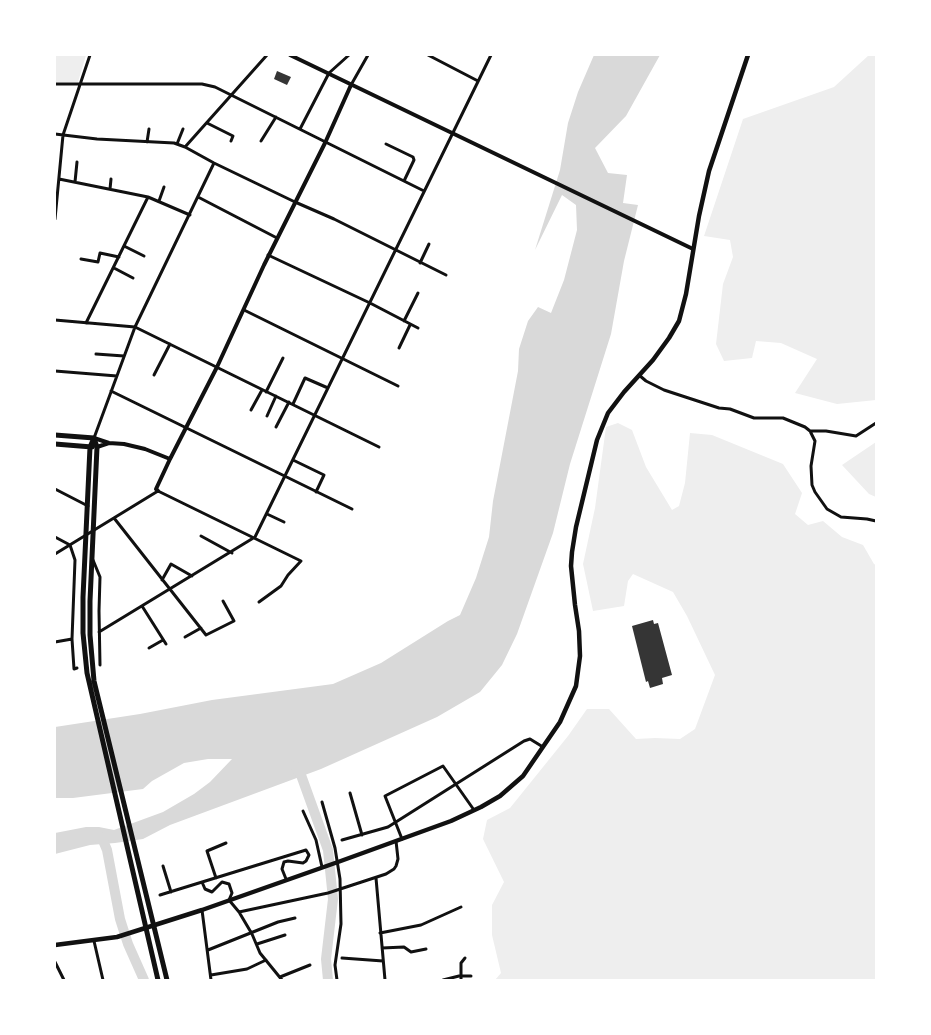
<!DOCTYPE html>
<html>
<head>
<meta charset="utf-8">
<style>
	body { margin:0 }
	#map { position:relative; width:931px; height:1035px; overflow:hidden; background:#fff; font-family:Rubik,sans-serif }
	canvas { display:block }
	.frame { position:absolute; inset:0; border:56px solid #fff; pointer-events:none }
</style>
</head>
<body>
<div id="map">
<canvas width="931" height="1035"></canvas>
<div class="frame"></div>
</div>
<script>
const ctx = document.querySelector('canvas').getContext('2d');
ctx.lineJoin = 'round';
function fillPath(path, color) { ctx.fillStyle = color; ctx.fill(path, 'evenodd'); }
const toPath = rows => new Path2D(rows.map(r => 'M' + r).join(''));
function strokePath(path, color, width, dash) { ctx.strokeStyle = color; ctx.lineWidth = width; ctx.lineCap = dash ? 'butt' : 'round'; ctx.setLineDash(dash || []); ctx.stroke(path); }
const green = toPath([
	[55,55,86,55,78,82,55,82],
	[869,55,876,55,876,400,837,404,795,393,817,359,781,343,756,341,752,358,724,361,716,344,723,284,733,257,730,240,704,236,743,119,834,87],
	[618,423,632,430,646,467,672,510,679,506,685,483,690,433,712,435,783,464,802,493,795,514,808,525,823,521,842,537,863,545,874,564,876,565,876,980,495,980,501,973,492,935,492,905,504,882,483,839,487,820,510,808,568,736,587,709,609,709,636,739,655,738,680,739,695,729,715,675,687,616,673,592,633,574,628,581,624,606,593,611,583,564,595,508,606,427],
	[876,442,876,497,869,494,842,465]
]);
const water = toPath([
	[594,55,660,55,626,116,595,148,608,173,627,175,623,203,638,205,624,261,611,334,570,464,553,533,517,634,502,665,480,692,437,717,321,769,170,825,143,839,115,843,90,845,55,854,55,833,86,827,99,827,114,830,163,812,194,794,210,782,232,759,208,759,184,763,152,781,143,789,73,798,55,798,55,727,140,714,212,700,333,684,381,663,448,621,460,615,476,578,489,537,493,501,518,371,519,349,528,321,538,307,551,313,564,280,577,230,576,205,562,195,535,250,560,170,568,123,578,92]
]);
const river = toPath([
	[295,766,301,775,328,850,333,899,326,959,328,980],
	[96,837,102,838,107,850,120,919,128,944,144,980]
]);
const building = toPath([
	[277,71,291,77,287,85,274,79],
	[653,620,654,624,658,623,672,675,662,678,663,684,650,688,648,681,646,682,632,626]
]);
const minor = toPath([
	[428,55,478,81],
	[55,84,202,84,215,87,424,191],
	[351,85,368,55],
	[207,123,233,136,231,141],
	[300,129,329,73,349,55],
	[55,134,97,139,174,143,185,147,214,163,295,202,334,219,446,275],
	[261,141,276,117],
	[147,142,149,129],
	[177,144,183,129],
	[386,144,413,157,414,160,404,181],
	[185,147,267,55],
	[59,179,148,197,190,215],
	[75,182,77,162],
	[110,189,111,179],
	[198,197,277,238],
	[159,201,164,187],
	[55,219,63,135,90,55],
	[124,246,144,256],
	[268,255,370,303,418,328],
	[81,259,98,262,100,253,119,257],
	[420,263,429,244],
	[114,268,133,278],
	[244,310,398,386],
	[55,320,135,327,379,447],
	[404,321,418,293],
	[86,323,148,197],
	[399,348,410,325],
	[96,354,124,356],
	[55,371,117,376],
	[154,375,170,344],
	[639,375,646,381,664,390,719,408,730,409,754,418,783,418,805,427,810,431,815,441,811,466,812,485,815,492,827,509,841,517,867,519,876,521],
	[111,391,352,509],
	[266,392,283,358],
	[293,404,305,378,328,388],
	[251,410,262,390],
	[267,416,276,396],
	[276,427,289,402],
	[810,431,826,431,856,436,876,423],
	[94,438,135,327,214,163],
	[293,460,324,475,316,492],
	[55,489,88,506],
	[267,514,284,522],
	[114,518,206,635,234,621,223,601],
	[201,536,232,553],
	[55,537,70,545,75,560,72,639,74,669,77,668],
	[55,554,158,491,301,561,288,575,281,586,259,602],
	[93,560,100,577,99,611,100,665],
	[162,580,171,564,192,576],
	[142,606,166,644],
	[99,632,255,537,491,55],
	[185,637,201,628],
	[55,642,72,639],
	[149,648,163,640],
	[350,793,362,835],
	[322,802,335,848,340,879,341,924,335,965,337,980],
	[303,811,316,840,322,867],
	[402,839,385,796,443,766,474,810],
	[342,840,388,827,524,741,530,739,543,747],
	[163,866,171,892],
	[216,878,207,851,226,843],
	[376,878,385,980],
	[202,882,205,889,212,892,222,882,229,884,232,893,229,900,239,912,252,934,260,953,282,980],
	[160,895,306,850,309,855,306,861,303,863,288,861,284,862,282,869,286,879],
	[202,910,211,980],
	[239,912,328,893,386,874,394,869,396,866,398,859,396,841],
	[380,933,421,925,461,907],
	[94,941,103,980],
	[257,944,285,935],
	[382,948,404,947,411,952,426,949],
	[208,950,278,922,295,918],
	[342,958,383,961],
	[55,962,64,980],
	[211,975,247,969,266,960],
	[280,977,310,965],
	[443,980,459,976,471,976],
	[461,980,461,963,465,958]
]);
const tertiary = toPath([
	[290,55,693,249],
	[94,438,109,443,124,444,145,449,170,459],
	[97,447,109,443],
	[158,491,156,489,170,459,217,367,264,265,325,143,351,85]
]);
const secondary = toPath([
	[55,945,117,937,202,910,338,862,451,821,481,807,500,796,523,776,560,722,576,686,580,656,579,631,575,605,571,566,572,552,576,527,597,440,608,413,624,392,653,360,669,338,679,321,686,294,699,216,709,171,748,55]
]);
const trunk = toPath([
	[55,435,94,438,97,447,90,601,90,635,94,681,167,980],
	[94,438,90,447,83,597,83,633,87,673,158,980],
	[55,444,92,447]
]);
fillPath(green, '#eee');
fillPath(water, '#d9d9d9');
strokePath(river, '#d9d9d9', 10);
fillPath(building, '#353535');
strokePath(minor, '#111', 3);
strokePath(tertiary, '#111', 4);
strokePath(secondary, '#111', 4.5);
strokePath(trunk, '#111', 5);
</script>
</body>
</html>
